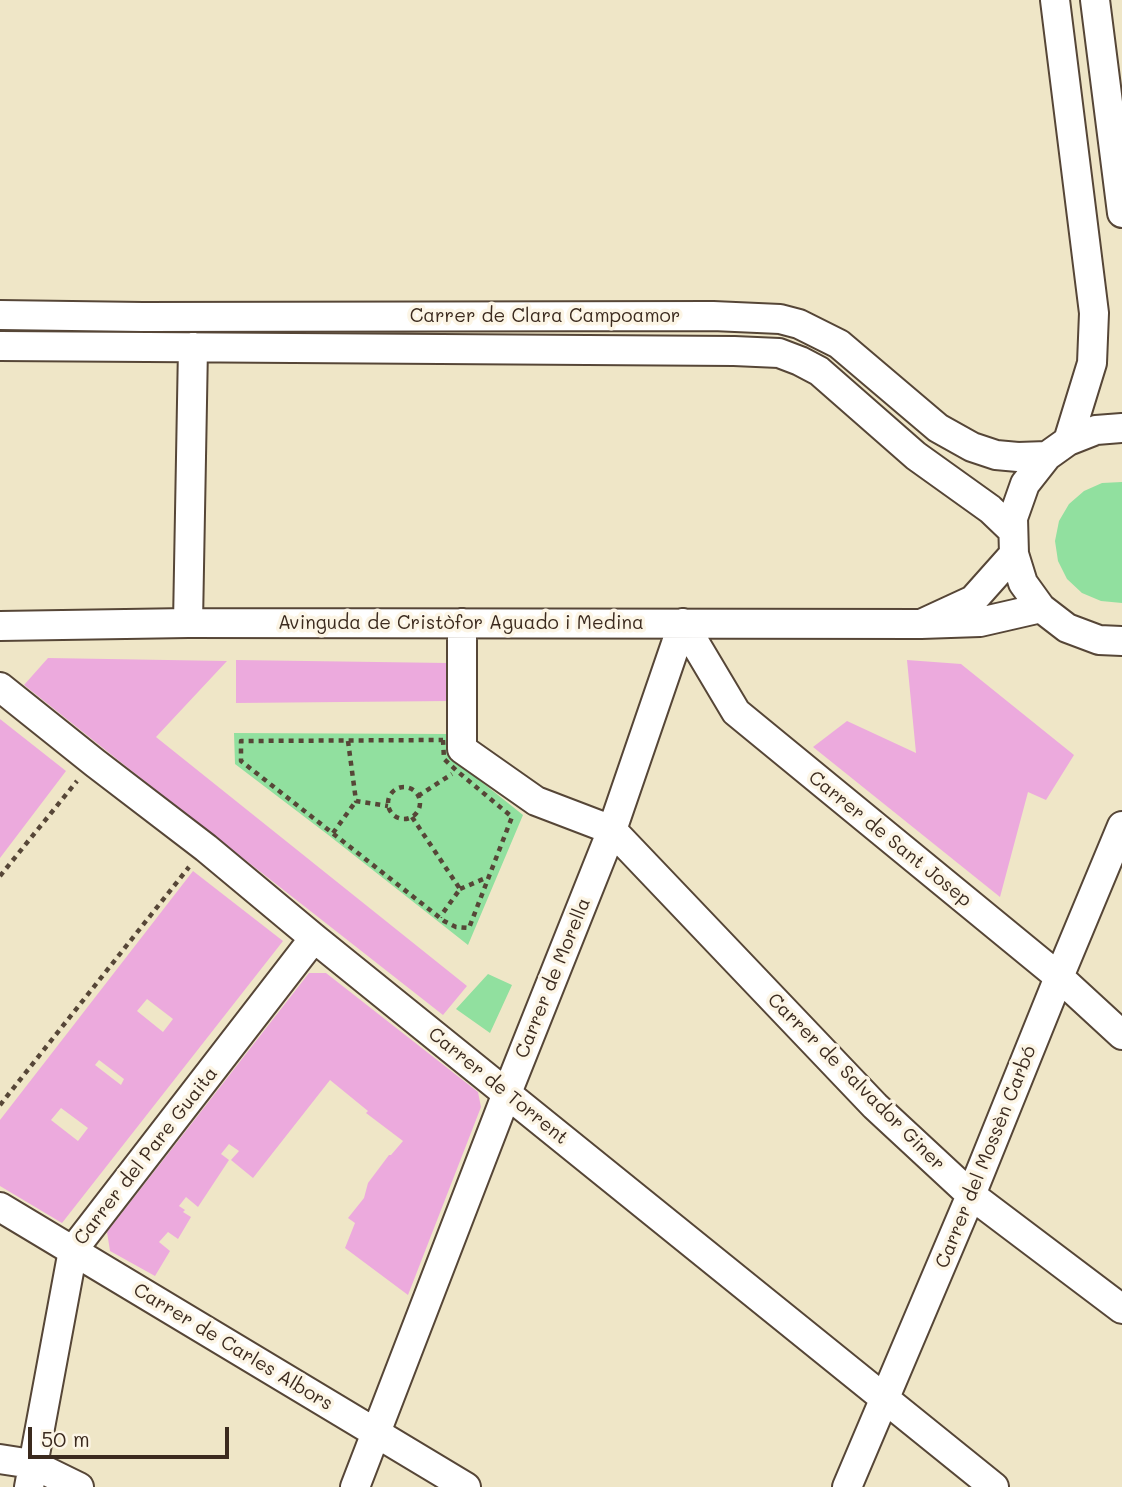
<!DOCTYPE html>
<html>
<head>
<meta charset="utf-8">
<style>
	body { margin:0 }
	#map { position:relative; width:1122px; height:1487px; overflow:hidden; background:#efe6c7; font-family:Mali,sans-serif }
	canvas { display:block }
	.scale { position:absolute; left:28px; top:1427px; width:201px; height:32px; box-sizing:border-box; border:4px solid #3b2a1e; border-top:0; padding-left:9px; font-size:21px; line-height:24px; white-space:nowrap; color:#3b2a1e; -webkit-text-stroke:5px #fcf5e5; paint-order:stroke }
</style>
</head>
<body>
<div id="map">
<canvas width="1122" height="1487"></canvas>
<div class="scale">50 m</div>
</div>
<script>
const ctx = document.querySelector('canvas').getContext('2d');
ctx.lineJoin = 'round';
function fillPath(path, color) { ctx.fillStyle = color; ctx.fill(path, 'evenodd'); }
const toPath = rows => new Path2D(rows.map(r => 'M' + r).join(''));
function strokePath(path, color, width, dash) { ctx.strokeStyle = color; ctx.lineWidth = width; ctx.lineCap = dash ? 'butt' : 'round'; ctx.setLineDash(dash || []); ctx.stroke(path); }
function label(font, color, halo, rows, align = 'center') {
  ctx.font = font + ' Mali,sans-serif'; ctx.lineWidth = 7; ctx.setLineDash([]); ctx.textBaseline = 'middle'; ctx.strokeStyle = halo; ctx.fillStyle = color; for (const [text, x, y, turn = 0] of rows) {
    ctx.save(); ctx.translate(x, y); ctx.rotate((+turn || 0) * Math.PI / 180); ctx.textAlign = isNaN(turn) ? turn : align; if (halo) ctx.strokeText(text, 0, 0); ctx.fillText(text, 0, 0); ctx.restore();
  }
}
const green = toPath([
	[1122,482,1122,603,1101,601,1082,593,1067,579,1058,561,1055,541,1059,521,1069,504,1084,491,1102,483],
	[234,733,449,734,449,753,463,767,523,815,468,945,327,834,235,764],
	[488,974,512,985,490,1033,456,1009]
]);
const building = toPath([
	[48,658,227,661,156,737,467,986,443,1015,128,768,24,685],
	[236,660,447,663,449,701,236,703],
	[907,660,961,664,1074,755,1046,800,1028,792,1000,897,813,747,847,721,916,753],
	[0,719,66,771,0,858],
	[193,871,283,941,62,1223,0,1186,0,1120],
	[147,999,173,1019,163,1032,137,1011],
	[99,1060,124,1079,121,1085,95,1065],
	[61,1108,88,1128,78,1141,51,1120],
	[309,973,326,973,478,1092,481,1107,408,1295,345,1248,355,1223,348,1218,364,1198,368,1183,389,1155,391,1155,403,1141,366,1113,368,1111,330,1080,253,1178,231,1160,239,1151,229,1144,221,1154,229,1160,198,1207,186,1197,179,1206,185,1210,183,1212,191,1217,178,1239,168,1232,159,1242,170,1251,155,1276,110,1251,107,1232]
]);
const path = toPath([
	[443,740,444,759,457,771,512,817,469,928,456,927,444,921,241,761,241,741,443,740],
	[348,741,356,801,388,806],
	'388 803a16 16 0 1 1 32 0a16 16 0 1 1-32 0Z',
	[418,796,452,774],
	[412,817,460,889,440,917],
	[333,833,356,801],
	[0,876,77,781],
	[460,889,488,877],
	[0,1105,189,867]
]);
const minor = toPath([
	[1055,0,1094,313,1092,363,1068,441],
	[1095,0,1122,213],
	[0,315,143,317,713,316,780,319,799,324,839,344,938,428,972,447,996,455,1018,457,1047,456],
	[0,346,734,351,779,353,800,361,819,371,916,456,990,509,1013,531],
	[1122,428,1096,430,1068,441,1047,456,1025,484,1013,518,1014,554,1023,583,1041,608,1067,628,1099,640,1122,641],
	[1014,554,973,600,921,624,980,622,1041,608],
	[188,623,193,347],
	[462,623,462,749,536,801,612,830,875,1106,971,1195,1122,1309],
	[683,623,736,712,1059,977,1122,1035],
	[0,626,188,623,921,624],
	[0,687,95,763,206,848,314,938,994,1487],
	[0,1207,466,1487],
	[0,1459,32,1464,79,1487],
	[29,1487,73,1250,314,938],
	[355,1487,507,1093,612,830,683,623],
	[847,1487,971,1195,1059,977,1122,826]
]);
const streetNames = [
	["Carrer de Clara Campoamor",545,316],
	["Avinguda de Cristòfor Aguado i Medina",461,623],
	["Carrer de Sant Josep",890,839,39],
	["Carrer de Morella",553,978,-68],
	["Carrer de Salvador Giner",856,1082,45],
	["Carrer de Torrent",498,1086,39],
	["Carrer del Pare Guaita",146,1156,-52],
	["Carrer del Mossèn Carbó",986,1157,-68],
	["Carrer de Carles Albors",233,1347,31]
];
fillPath(green, '#91e09f');
fillPath(building, '#ecaadd');
strokePath(minor, '#564637', 32);
strokePath(path, '#564637', 4.5, [5, 5]);
strokePath(minor, '#fff', 28);
label('19px', '#3b2a1e', '#fcf5e5', streetNames);
</script>
</body>
</html>
